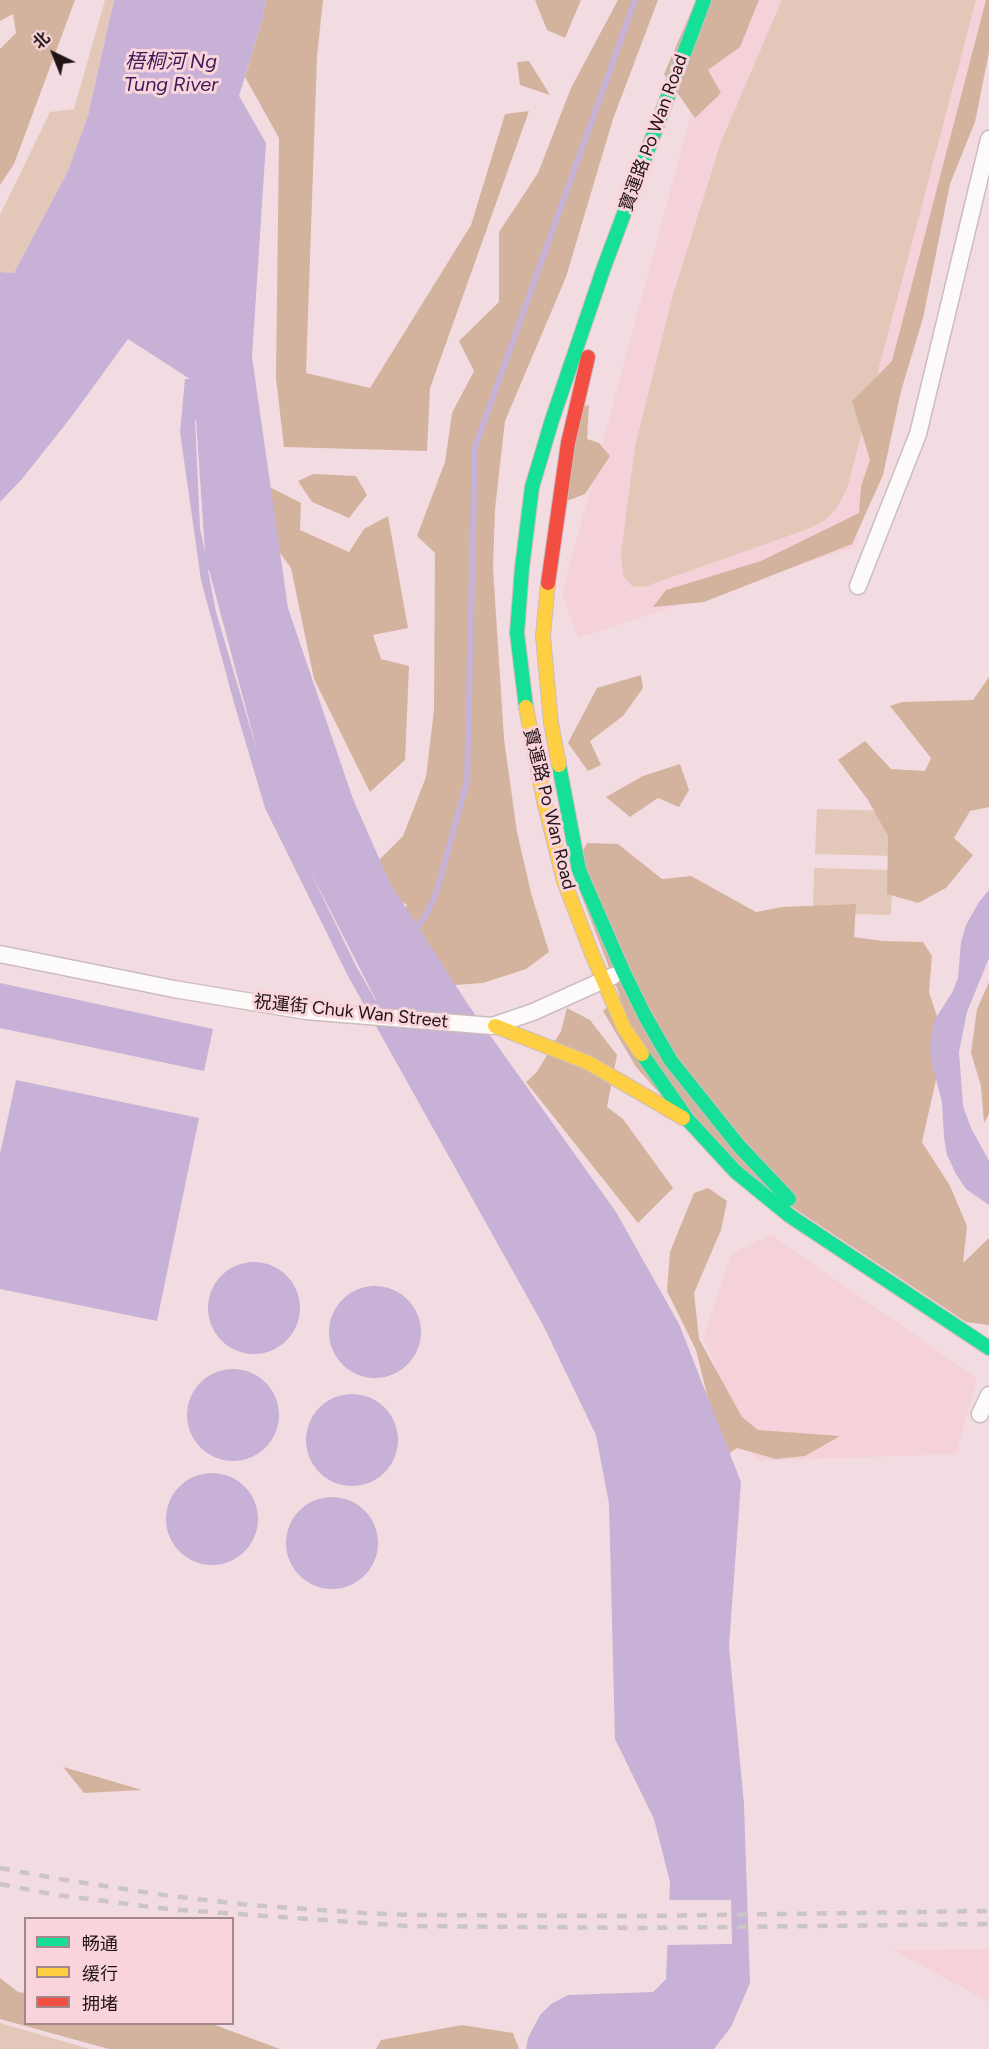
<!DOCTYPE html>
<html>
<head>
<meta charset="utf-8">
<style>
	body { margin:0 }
	#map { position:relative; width:989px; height:2049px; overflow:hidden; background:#f2dce1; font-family:Figtree,"Noto Sans SC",sans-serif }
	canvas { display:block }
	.legend { position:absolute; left:24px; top:1917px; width:210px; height:108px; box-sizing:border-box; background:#fad4db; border:2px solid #a2878c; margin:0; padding:8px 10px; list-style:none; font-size:18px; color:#1f1315 }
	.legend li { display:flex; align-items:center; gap:12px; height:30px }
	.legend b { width:30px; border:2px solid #a2878c }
	.north { position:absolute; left:24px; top:24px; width:60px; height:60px; -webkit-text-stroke:4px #fad4db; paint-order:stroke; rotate:317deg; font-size:16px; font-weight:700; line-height:24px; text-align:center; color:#1f1315 }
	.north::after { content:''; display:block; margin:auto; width:21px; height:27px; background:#1f1315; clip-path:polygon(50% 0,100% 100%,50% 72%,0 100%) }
</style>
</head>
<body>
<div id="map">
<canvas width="989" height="2049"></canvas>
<ul class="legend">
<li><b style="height:8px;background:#16e098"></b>畅通</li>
<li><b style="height:8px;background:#ffcf43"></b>缓行</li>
<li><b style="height:8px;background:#f24e42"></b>拥堵</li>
</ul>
<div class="north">北</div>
</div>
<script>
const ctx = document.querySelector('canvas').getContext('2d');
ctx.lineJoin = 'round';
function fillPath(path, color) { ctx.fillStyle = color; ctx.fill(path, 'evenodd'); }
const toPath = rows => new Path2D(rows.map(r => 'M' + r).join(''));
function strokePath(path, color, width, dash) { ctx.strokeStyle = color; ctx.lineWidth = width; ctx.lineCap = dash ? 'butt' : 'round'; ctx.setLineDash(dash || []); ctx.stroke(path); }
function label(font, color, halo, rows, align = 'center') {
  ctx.font = font + ' Figtree,"Noto Sans SC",sans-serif'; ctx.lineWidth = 6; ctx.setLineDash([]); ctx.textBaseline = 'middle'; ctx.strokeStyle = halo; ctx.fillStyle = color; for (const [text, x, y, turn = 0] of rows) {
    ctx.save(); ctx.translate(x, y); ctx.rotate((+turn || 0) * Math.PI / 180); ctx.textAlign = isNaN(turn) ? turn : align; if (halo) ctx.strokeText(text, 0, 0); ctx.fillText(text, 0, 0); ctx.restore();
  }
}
const built = toPath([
	[731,0,989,0,989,3,855,547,578,638,562,594,714,28],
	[771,1235,977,1378,956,1454,756,1461,703,1338,732,1253],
	[989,1949,989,2002,893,1950]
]);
const green = toPath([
	[105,0,114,0,88,116,68,171,14,273,0,272,0,215,50,112,74,109],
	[782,0,976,0,847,489,837,508,825,520,808,529,644,587,632,586,623,576,621,553,635,447,672,298,721,142],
	[817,809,895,811,894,856,815,854],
	[814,868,893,870,891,915,813,913],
	[0,2023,90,2049,0,2049]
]);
const forest = toPath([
	[0,0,75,0,14,164,0,185,0,49,16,33,13,14,0,21],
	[266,0,323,0,317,56,306,373,370,388,471,225,505,114,529,111,430,388,427,451,284,447,276,378,279,138,245,77,263,17],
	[535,0,581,0,565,38,547,30],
	[618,0,658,0,613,119,566,277,505,421,495,509,493,568,504,739,517,832,531,893,549,952,526,969,483,983,427,987,378,945,407,905,361,878,403,836,426,777,434,710,435,553,417,536,445,462,452,413,474,371,459,341,499,302,499,232,538,173,571,88],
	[696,0,759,0,740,47,708,70,721,93,695,118,664,74],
	[986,0,989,0,989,52,975,122,950,184,923,318,901,391,883,475,852,544,704,602,653,607,666,590,761,561,859,513,861,486,870,460,852,401,892,361],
	[529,61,550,95,520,85,517,62],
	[589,405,587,439,599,443,610,456,585,494,551,507,568,410],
	[313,474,356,476,367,495,349,518,312,502,298,481],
	[262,483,301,503,300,530,349,552,364,529,388,516,408,628,373,635,381,659,409,666,405,760,370,792,314,679,291,568,267,535],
	[641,675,643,688,623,716,590,741,601,765,588,771,568,743,597,688],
	[989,677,989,807,970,811,954,838,973,855,946,888,918,903,887,894,888,836,868,800,838,760,865,741,891,769,925,771,931,758,890,706,902,702,973,700],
	[680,764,689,790,679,807,658,798,630,817,606,797,643,776],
	[587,843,618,844,662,879,691,876,756,912,782,907,856,904,854,937,883,941,923,942,932,956,929,992,945,1040,922,1142,950,1186,967,1226,963,1263,989,1238,989,1325,966,1322,715,1156,636,1067,603,1011,620,996,572,871],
	[989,982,989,1114,984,1123,981,1086,971,1053,977,1009],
	[567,1008,590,1020,617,1055,607,1107,623,1119,673,1188,638,1223,526,1082,537,1072,561,1031],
	[708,1188,727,1201,721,1230,694,1293,699,1339,742,1417,758,1430,840,1436,805,1456,776,1459,737,1448,727,1455,712,1415,696,1350,667,1291,670,1252,694,1193],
	[63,1767,98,1777,142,1790,84,1793],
	[0,1978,18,1992,25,1993,26,2024,212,2024,280,2049,109,2049,0,2019],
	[462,2025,513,2033,519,2049,376,2049,381,2040]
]);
const water = toPath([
	[114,0,266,0,263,17,239,96,266,143,252,357,288,608,353,799,390,883,467,1003,616,1212,679,1324,741,1482,729,1646,744,1804,750,1983,731,2027,714,2049,526,2049,528,2038,540,2015,551,2004,568,1995,653,1992,666,1979,670,1882,654,1819,615,1739,609,1504,596,1435,543,1325,348,976,265,808,234,703,201,580,180,432,185,379,190,379,128,339,72,416,22,479,0,502,0,272,14,273,68,171,88,116],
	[195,420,196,420,205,552,200,528],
	[208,570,209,570,258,754,216,612],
	[307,865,376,1000,376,1001,356,966],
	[989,890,989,958,967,1012,959,1052,963,1106,971,1128,989,1161,989,1205,966,1189,956,1174,947,1155,944,1137,942,1102,931,1060,930,1045,934,1021,953,991,958,978,961,942,966,925,979,902],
	[0,983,213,1029,204,1071,0,1028],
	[16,1080,199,1118,157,1321,0,1289,0,1154],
	'208 1308a46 46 0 1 1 92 0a46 46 0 1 1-92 0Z',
	'329 1332a46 46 0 1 1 92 0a46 46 0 1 1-92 0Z',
	'187 1415a46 46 0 1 1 92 0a46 46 0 1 1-92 0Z',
	'306 1440a46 46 0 1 1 92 0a46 46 0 1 1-92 0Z',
	'166 1519a46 46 0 1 1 92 0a46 46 0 1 1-92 0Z',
	'286 1543a46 46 0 1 1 92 0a46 46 0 1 1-92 0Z'
]);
const pier = toPath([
	[666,1900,731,1900,732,1944,665,1945]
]);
const stream = toPath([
	[413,933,426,915,436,894,467,781,475,447,635,0]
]);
const street = toPath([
	[858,586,918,434,989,139],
	[0,954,174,989,306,1011,492,1026,533,1012,613,976],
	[980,1414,989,1395]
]);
const fast = toPath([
	[526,707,517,633,522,568,532,487,552,420,604,267,704,0],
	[559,765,579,870,623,971,645,1016,671,1061,739,1146,789,1199],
	[642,1054,688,1120,736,1172,790,1216,989,1348]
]);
const slow = toPath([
	[548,583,543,636,551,723,559,765],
	[526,707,544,801,564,881,592,954,624,1028,642,1054],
	[495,1026,589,1063,683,1118]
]);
const jam = toPath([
	[548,583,568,443,588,357]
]);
const rail = toPath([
	[0,1868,59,1879,170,1896,250,1905,364,1913,410,1915,643,1916,989,1911],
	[0,1884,56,1895,168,1909,407,1926,642,1928,989,1924]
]);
const streetNames = [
	["寶運路 Po Wan Road",654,133,-70],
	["寶運路 Po Wan Road",549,809,76],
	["祝運街 Chuk Wan Street",351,1012,6]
];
const waterNames = [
	["梧桐河 Ng",171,62],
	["Tung River",171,85]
];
fillPath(built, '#f5d2d9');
fillPath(green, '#e3c8b9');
fillPath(forest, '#d3b39e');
fillPath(water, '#c7b1d6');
fillPath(pier, '#f2dce1');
strokePath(stream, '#c7b1d6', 6);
strokePath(street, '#cdbcbf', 19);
strokePath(fast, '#cdbcbf', 16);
strokePath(slow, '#cdbcbf', 16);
strokePath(jam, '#cdbcbf', 16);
strokePath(street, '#fdfafa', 16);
strokePath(fast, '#16e098', 14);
strokePath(slow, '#ffcf43', 14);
strokePath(jam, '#f24e42', 14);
strokePath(rail, '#cbc5c7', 4.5, [10, 10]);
label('18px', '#1f1315', '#fad4db', streetNames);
label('italic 20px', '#3b1b58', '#fad4db', waterNames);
</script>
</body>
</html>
